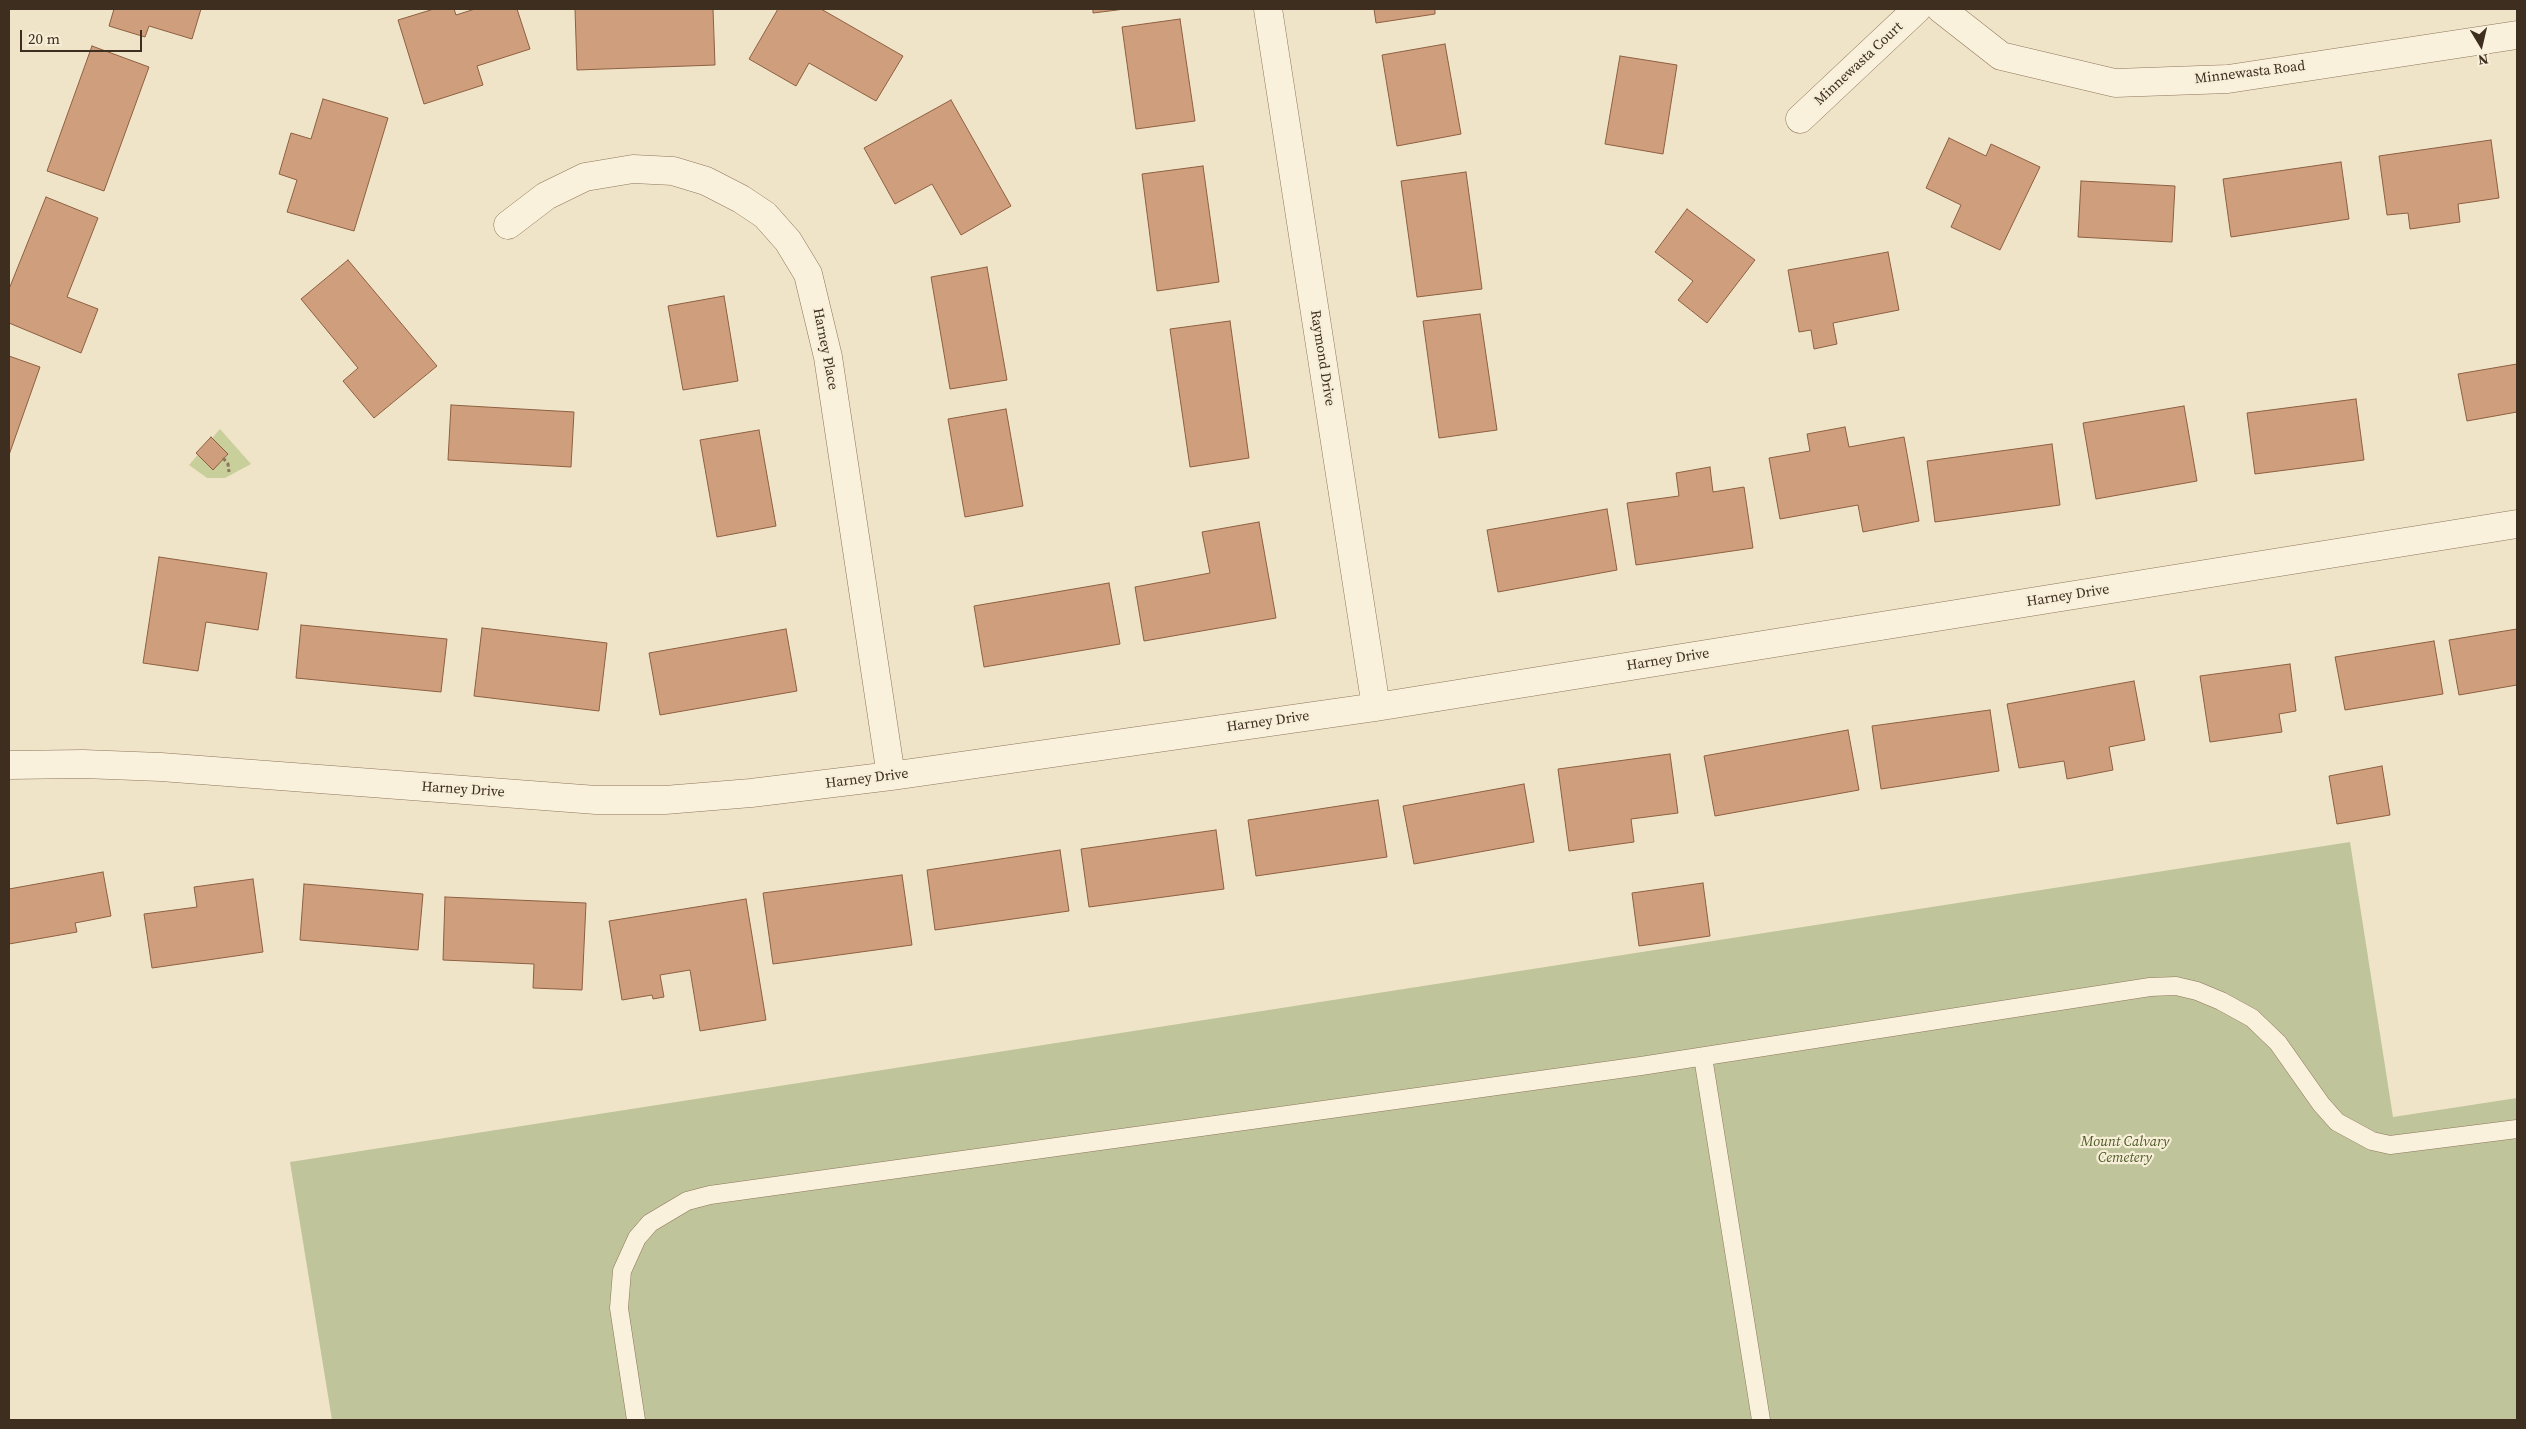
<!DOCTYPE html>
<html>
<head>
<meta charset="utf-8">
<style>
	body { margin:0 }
	#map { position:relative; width:2526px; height:1429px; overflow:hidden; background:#f0e4c8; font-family:"Source Serif 4",serif }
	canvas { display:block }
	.frame { position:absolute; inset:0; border:10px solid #3d2e20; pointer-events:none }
	.north { position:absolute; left:2456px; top:20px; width:50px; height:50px; -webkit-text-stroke:4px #f7eed8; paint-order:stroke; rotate:171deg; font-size:14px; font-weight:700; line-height:20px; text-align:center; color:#3d2e20 }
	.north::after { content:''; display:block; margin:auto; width:18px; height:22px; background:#3d2e20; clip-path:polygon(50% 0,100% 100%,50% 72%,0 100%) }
	.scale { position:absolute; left:20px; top:30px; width:122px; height:22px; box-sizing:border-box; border:2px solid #3d2e20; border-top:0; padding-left:6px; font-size:15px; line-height:18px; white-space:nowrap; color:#3d2e20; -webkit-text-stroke:4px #f7eed8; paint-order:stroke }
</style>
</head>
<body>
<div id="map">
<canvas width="2526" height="1429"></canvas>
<div class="frame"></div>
<div class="north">N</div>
<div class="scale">20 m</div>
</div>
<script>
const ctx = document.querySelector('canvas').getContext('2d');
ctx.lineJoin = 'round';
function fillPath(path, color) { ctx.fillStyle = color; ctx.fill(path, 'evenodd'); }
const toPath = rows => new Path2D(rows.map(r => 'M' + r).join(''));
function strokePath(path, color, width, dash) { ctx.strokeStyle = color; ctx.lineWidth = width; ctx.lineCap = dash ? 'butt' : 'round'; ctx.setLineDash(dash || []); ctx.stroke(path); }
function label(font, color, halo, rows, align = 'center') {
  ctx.font = font + ' "Source Serif 4",serif'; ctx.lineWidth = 4.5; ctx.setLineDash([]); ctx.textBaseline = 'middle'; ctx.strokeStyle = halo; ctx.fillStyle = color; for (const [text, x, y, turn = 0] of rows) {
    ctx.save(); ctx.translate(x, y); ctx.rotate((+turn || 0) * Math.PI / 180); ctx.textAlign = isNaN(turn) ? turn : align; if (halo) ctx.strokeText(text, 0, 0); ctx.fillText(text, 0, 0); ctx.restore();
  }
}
const green = toPath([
	[220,429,251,464,225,478,207,478,189,465]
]);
const cemetery = toPath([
	[2350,842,2393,1117,2517,1098,2517,1420,332,1420,290,1162]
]);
const building = toPath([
	[114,9,201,9,192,39,149,26,145,37,109,26,114,9],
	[434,9,454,9,456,15,475,9,517,9,530,49,477,66,483,85,424,104,398,20,434,9],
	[575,9,713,9,715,65,577,70,575,9],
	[778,9,821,9,903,56,876,101,809,63,796,86,749,59,778,9],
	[1093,9,1125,9,1093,13,1093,9],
	[1374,9,1435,9,1435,14,1376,23,1374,9],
	[1180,19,1195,121,1136,129,1122,27,1180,19],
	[1445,44,1461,134,1397,146,1382,55,1445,44],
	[92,46,149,67,104,191,47,171,92,46],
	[1620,56,1677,65,1663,154,1605,144,1620,56],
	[323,99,388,118,354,231,287,212,297,180,279,174,291,133,311,139,323,99],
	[951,100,1011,206,961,235,932,184,895,204,864,148,951,100],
	[1949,138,1986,156,1991,144,2040,167,2000,250,1951,227,1961,205,1926,188,1949,138],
	[2491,140,2499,198,2458,204,2460,222,2410,229,2408,213,2387,215,2379,156,2491,140],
	[2341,162,2349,219,2231,237,2223,179,2341,162],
	[1203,166,1219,282,1157,291,1142,174,1203,166],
	[1466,172,1482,289,1417,297,1401,181,1466,172],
	[2081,181,2175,186,2172,242,2078,237,2081,181],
	[46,197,98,218,67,297,98,309,81,353,9,323,9,289,46,197],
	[1687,209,1755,260,1707,323,1678,300,1693,281,1655,252,1687,209],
	[1888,252,1899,310,1833,323,1837,344,1814,349,1811,330,1799,332,1788,270,1888,252],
	[348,260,437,366,374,418,343,381,358,368,301,299,348,260],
	[987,267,1007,380,950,389,931,277,987,267],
	[724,296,738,381,683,390,668,306,724,296],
	[1480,314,1497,430,1439,438,1423,321,1480,314],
	[1230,321,1249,458,1190,467,1170,329,1230,321],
	[9,356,40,367,9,455,9,356],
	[2517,364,2517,412,2467,421,2458,374,2517,364],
	[2356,399,2364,460,2255,474,2247,413,2356,399],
	[451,405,574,412,571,467,448,460,451,405],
	[2184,406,2197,481,2096,499,2083,423,2184,406],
	[1006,409,1023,506,965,517,948,419,1006,409],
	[1845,427,1849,447,1904,437,1919,521,1863,532,1858,505,1780,519,1769,458,1810,451,1807,434,1845,427],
	[759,430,776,526,717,537,700,440,759,430],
	[211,437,228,454,213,470,196,453,211,437],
	[2052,444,2060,505,1935,522,1927,461,2052,444],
	[1710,467,1713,492,1744,487,1753,548,1636,565,1627,503,1679,496,1676,473,1710,467],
	[1607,509,1617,570,1498,592,1487,530,1607,509],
	[1259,522,1276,618,1144,641,1135,587,1210,573,1202,532,1259,522],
	[159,557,267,573,258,630,206,622,198,671,143,663,159,557],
	[1109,583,1120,644,984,667,974,606,1109,583],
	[301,625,447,639,441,692,296,678,301,625],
	[482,628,607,643,599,711,474,696,482,628],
	[786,629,797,691,660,715,649,653,786,629],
	[2517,629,2517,685,2459,695,2449,640,2517,629],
	[2434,641,2443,694,2345,710,2335,657,2434,641],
	[2290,664,2296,711,2279,714,2282,732,2210,742,2200,676,2290,664],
	[2134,681,2145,740,2109,747,2113,770,2067,779,2064,761,2019,768,2007,704,2134,681],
	[1990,710,1999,771,1881,789,1872,726,1990,710],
	[1848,730,1859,790,1715,816,1704,756,1848,730],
	[1670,754,1678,813,1631,819,1634,842,1569,851,1558,769,1670,754],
	[2382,766,2390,815,2337,824,2329,776,2382,766],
	[1524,784,1534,842,1414,864,1403,806,1524,784],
	[1378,800,1387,857,1256,876,1248,820,1378,800],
	[1216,830,1224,889,1089,907,1081,849,1216,830],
	[1060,850,1069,911,935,930,927,870,1060,850],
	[103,872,111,916,75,923,77,932,9,944,9,889,103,872],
	[902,875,912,945,773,964,763,893,902,875],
	[253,879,263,952,152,968,144,914,197,907,194,887,253,879],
	[1703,883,1710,936,1639,946,1632,893,1703,883],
	[304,884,423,894,418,950,300,940,304,884],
	[445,897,586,903,582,990,533,988,534,964,443,960,445,897],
	[746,899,766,1020,700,1031,690,970,660,975,664,997,653,999,652,995,622,1000,609,921,746,899]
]);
const path = toPath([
	[223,458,228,464,229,472]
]);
const lane = toPath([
	[1703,1057,1761,1420],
	[636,1420,619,1308,622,1271,637,1238,650,1223,687,1201,710,1195,1641,1066,2150,987,2176,986,2197,991,2221,1001,2252,1018,2278,1043,2321,1104,2337,1122,2372,1141,2390,1145,2517,1129]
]);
const street = toPath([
	[1268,9,1376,707],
	[1941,9,2001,56,2115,83,2228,79,2517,35],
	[1800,119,1917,9],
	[508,225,546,196,585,177,633,169,673,171,706,181,741,199,765,215,788,241,808,274,828,357,891,776],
	[9,765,83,764,161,767,596,800,665,800,751,793,891,776,1376,707,2517,524]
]);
const streetNames = [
	["Minnewasta Court",1859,64,-43],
	["Minnewasta Road",2250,73,-7],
	["Harney Place",825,349,79],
	["Raymond Drive",1322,358,81],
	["Harney Drive",2068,596,-9],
	["Harney Drive",1668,660,-9],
	["Harney Drive",1268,722,-8],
	["Harney Drive",867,779,-7],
	["Harney Drive",463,790,4]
];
const parkNames = [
	["Mount Calvary",2125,1142],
	["Cemetery",2125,1158]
];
fillPath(green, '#c9cf9b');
fillPath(cemetery, '#bfc49a');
fillPath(building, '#cf9f7d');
strokePath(building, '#8d5f41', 1);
strokePath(lane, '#8d765c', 19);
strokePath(street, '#8d765c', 29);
strokePath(path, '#8d765c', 3, [4, 2.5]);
strokePath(lane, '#faf1dc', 18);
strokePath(street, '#faf1dc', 28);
label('14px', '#3d2e20', '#f7eed8', streetNames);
label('italic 14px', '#4d5a26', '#f7eed8', parkNames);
</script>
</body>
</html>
